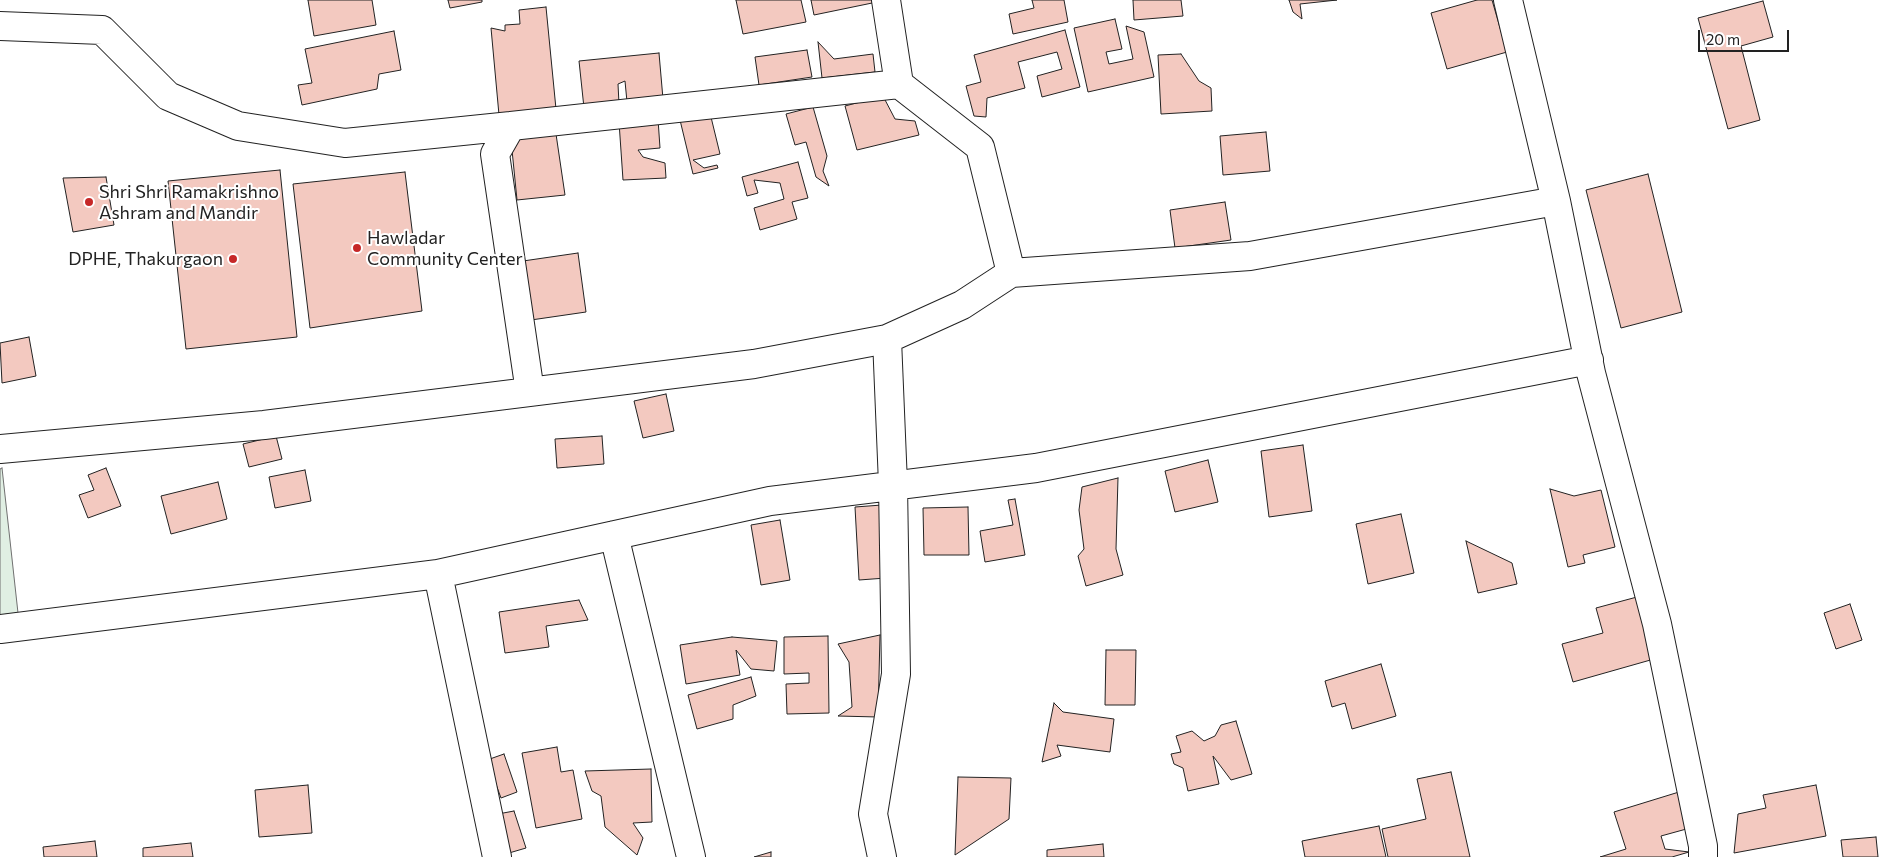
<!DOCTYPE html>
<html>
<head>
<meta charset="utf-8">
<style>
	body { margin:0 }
	#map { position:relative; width:1881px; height:857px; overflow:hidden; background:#fff; font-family:Commissioner,sans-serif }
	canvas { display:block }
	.scale { position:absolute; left:1698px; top:30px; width:91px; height:22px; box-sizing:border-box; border:2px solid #222; border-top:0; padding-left:6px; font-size:15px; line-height:18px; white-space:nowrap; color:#222; -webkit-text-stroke:4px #fff; paint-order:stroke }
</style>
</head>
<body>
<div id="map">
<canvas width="1881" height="857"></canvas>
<div class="scale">20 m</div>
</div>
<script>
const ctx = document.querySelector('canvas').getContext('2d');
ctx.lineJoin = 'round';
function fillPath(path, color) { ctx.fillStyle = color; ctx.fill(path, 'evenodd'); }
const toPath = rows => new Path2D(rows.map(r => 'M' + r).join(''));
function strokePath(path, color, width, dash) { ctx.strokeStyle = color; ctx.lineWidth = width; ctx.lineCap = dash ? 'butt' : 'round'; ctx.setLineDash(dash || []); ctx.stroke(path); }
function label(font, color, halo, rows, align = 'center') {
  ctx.font = font + ' Commissioner,sans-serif'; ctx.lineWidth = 4; ctx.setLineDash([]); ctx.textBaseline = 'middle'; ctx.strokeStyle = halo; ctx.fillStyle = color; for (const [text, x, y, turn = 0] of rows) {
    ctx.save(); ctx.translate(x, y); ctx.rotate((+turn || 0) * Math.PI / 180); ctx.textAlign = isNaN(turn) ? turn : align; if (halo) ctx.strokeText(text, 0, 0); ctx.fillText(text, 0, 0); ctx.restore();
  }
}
const green = toPath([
	[2,468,18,613,0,615,0,469,2,468]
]);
const building = toPath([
	[308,0,372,0,376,25,314,36,308,0],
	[448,0,482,0,482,2,450,8,448,0],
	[736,0,801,0,806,22,743,34,736,0],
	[811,0,877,0,877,2,814,15,811,0],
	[1032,0,1064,0,1068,22,1013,34,1009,14,1034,8,1032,0],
	[1133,0,1181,0,1183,16,1134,20,1133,0],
	[1289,0,1337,0,1300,4,1302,19,1293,12,1289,0],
	[1477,0,1492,0,1507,52,1447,69,1431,13,1477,0],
	[1763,1,1773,37,1741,46,1760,120,1728,129,1698,18,1763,1],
	[546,7,556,109,499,115,491,28,505,31,505,25,520,24,519,10,546,7],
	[1115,19,1122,49,1106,52,1109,64,1133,59,1126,26,1144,32,1154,77,1088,92,1074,28,1115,19],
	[1065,30,1080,87,1042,97,1037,76,1062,69,1057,52,1018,62,1025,88,987,98,986,117,974,116,966,86,981,82,974,55,1065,30],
	[394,31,401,70,379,74,377,89,302,105,298,85,312,83,305,49,394,31],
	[818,42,834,59,873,54,875,72,822,78,818,42],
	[807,50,812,77,759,85,755,57,807,50],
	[659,53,663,99,627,102,625,81,618,84,619,104,584,108,579,61,659,53],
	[1181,54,1199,81,1211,88,1212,111,1161,114,1158,55,1181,54],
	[883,96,895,119,915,121,919,135,857,150,845,106,883,96],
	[813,107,827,156,823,171,829,186,816,177,806,142,795,145,786,114,813,107],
	[710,113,720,154,693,160,704,168,717,165,718,168,693,174,680,120,710,113],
	[658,119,660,148,638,150,643,157,665,163,666,178,623,180,619,122,658,119],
	[1266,132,1270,171,1223,175,1220,136,1266,132],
	[556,134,565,195,517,200,512,150,515,142,525,135,556,134],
	[798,162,808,198,792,202,797,219,760,230,754,208,784,199,780,183,754,180,758,193,747,196,742,177,798,162],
	[280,170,297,337,186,349,168,181,280,170],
	[405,172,422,311,310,328,293,184,405,172],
	[1648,174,1682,312,1621,328,1586,190,1648,174],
	[106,177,114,225,73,232,63,178,106,177],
	[1225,202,1231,240,1175,248,1170,210,1225,202],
	[578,253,586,312,531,320,523,261,578,253],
	[29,337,36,376,2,383,0,343,29,337],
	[666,394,674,431,643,438,634,401,666,394],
	[276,436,282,459,249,467,243,444,276,436],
	[602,436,604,464,557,468,555,439,602,436],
	[1303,445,1312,511,1269,517,1261,451,1303,445],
	[1208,460,1218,502,1175,512,1165,471,1208,460],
	[106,468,121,506,88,518,79,495,94,490,88,475,106,468],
	[305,470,311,501,275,508,269,477,305,470],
	[1118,478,1116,549,1123,575,1086,586,1078,556,1084,549,1079,510,1082,487,1118,478],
	[218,482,227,519,171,534,161,496,218,482],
	[1550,489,1574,496,1601,490,1615,547,1583,555,1585,563,1568,567,1550,489],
	[1015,499,1025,555,985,562,980,531,1013,525,1008,500,1015,499],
	[882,505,886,578,859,580,855,507,882,505],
	[968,507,969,555,924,555,923,508,968,507],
	[1401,514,1414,573,1368,584,1356,524,1401,514],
	[780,520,790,580,761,585,751,525,780,520],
	[1466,541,1512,563,1517,584,1478,593,1466,541],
	[1637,597,1654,659,1573,682,1562,644,1603,633,1596,608,1637,597],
	[579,600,588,620,546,626,549,647,505,653,499,612,579,600],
	[1850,604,1862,640,1836,649,1824,613,1850,604],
	[880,635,878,717,838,716,852,707,849,662,838,644,880,635],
	[828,636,829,713,787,714,786,684,809,683,809,673,784,674,784,637,828,636],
	[732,637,777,641,774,671,751,669,736,650,740,675,686,684,680,645,732,637],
	[1106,650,1136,650,1135,705,1105,705,1106,650],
	[1381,664,1396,716,1352,729,1345,703,1332,707,1325,681,1381,664],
	[751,677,756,696,733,705,733,719,697,729,688,695,751,677],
	[1054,703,1063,712,1114,719,1110,752,1057,745,1061,756,1042,762,1054,703],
	[1236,721,1252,774,1231,780,1213,756,1219,784,1188,791,1183,768,1174,764,1171,754,1181,752,1176,736,1192,731,1204,741,1215,736,1221,725,1236,721],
	[557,747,561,772,573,770,582,819,536,828,522,753,557,747],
	[504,754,517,792,501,798,487,760,504,754],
	[651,769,652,822,633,823,643,838,637,855,605,827,601,796,592,791,585,771,651,769],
	[1451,772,1470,857,1388,857,1382,829,1426,819,1417,779,1451,772],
	[958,777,1011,778,1009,819,955,855,958,777],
	[308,785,312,833,259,837,255,790,308,785],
	[1816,785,1826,836,1734,853,1738,814,1766,808,1763,795,1816,785],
	[1679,792,1690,828,1661,836,1665,849,1689,852,1672,857,1600,857,1626,849,1614,812,1679,792],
	[514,811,526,848,509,853,498,814,514,811],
	[1379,826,1386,857,1305,857,1302,841,1379,826],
	[1876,837,1878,857,1843,857,1841,840,1876,837],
	[95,841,97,857,44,857,43,847,95,841],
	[191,843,193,857,143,857,143,848,191,843],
	[1103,844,1104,857,1047,857,1047,850,1103,844],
	[771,852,771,857,754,857,771,852]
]);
const street = toPath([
	[886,0,899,84,980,147,1011,273],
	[1508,0,1556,201,1591,373,1657,624,1703,846,1703,857],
	[0,26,102,30,168,96,238,126,345,143,511,126],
	[530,392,495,154,511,126,899,84],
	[0,449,264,425,754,364,887,339,962,305,1011,273,1250,256,1556,201],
	[614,535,691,857],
	[438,574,497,857],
	[0,629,438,574,770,501,1036,468,1589,360],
	[882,857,873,814,896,674,893,484,887,339]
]);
const markers = [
	[89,202,5,"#c62828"],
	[357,248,5,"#c62828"],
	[233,259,5,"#c62828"]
];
const poiNames = [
	["Shri Shri Ramakrishno",99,192],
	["Ashram and Mandir",99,213],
	["Hawladar",367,238],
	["Community Center",367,259],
	["DPHE, Thakurgaon",223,259,"right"]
];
fillPath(green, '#e0efe3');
strokePath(green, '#6f6f6f', 1);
fillPath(building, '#f3c9c0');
strokePath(building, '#222', 1);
strokePath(street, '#222', 30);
strokePath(street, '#fff', 28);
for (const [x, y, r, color] of markers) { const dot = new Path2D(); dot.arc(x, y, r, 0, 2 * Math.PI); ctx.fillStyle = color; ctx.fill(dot); strokePath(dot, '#fff', 2); }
label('18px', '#222', '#fff', poiNames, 'left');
</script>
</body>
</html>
